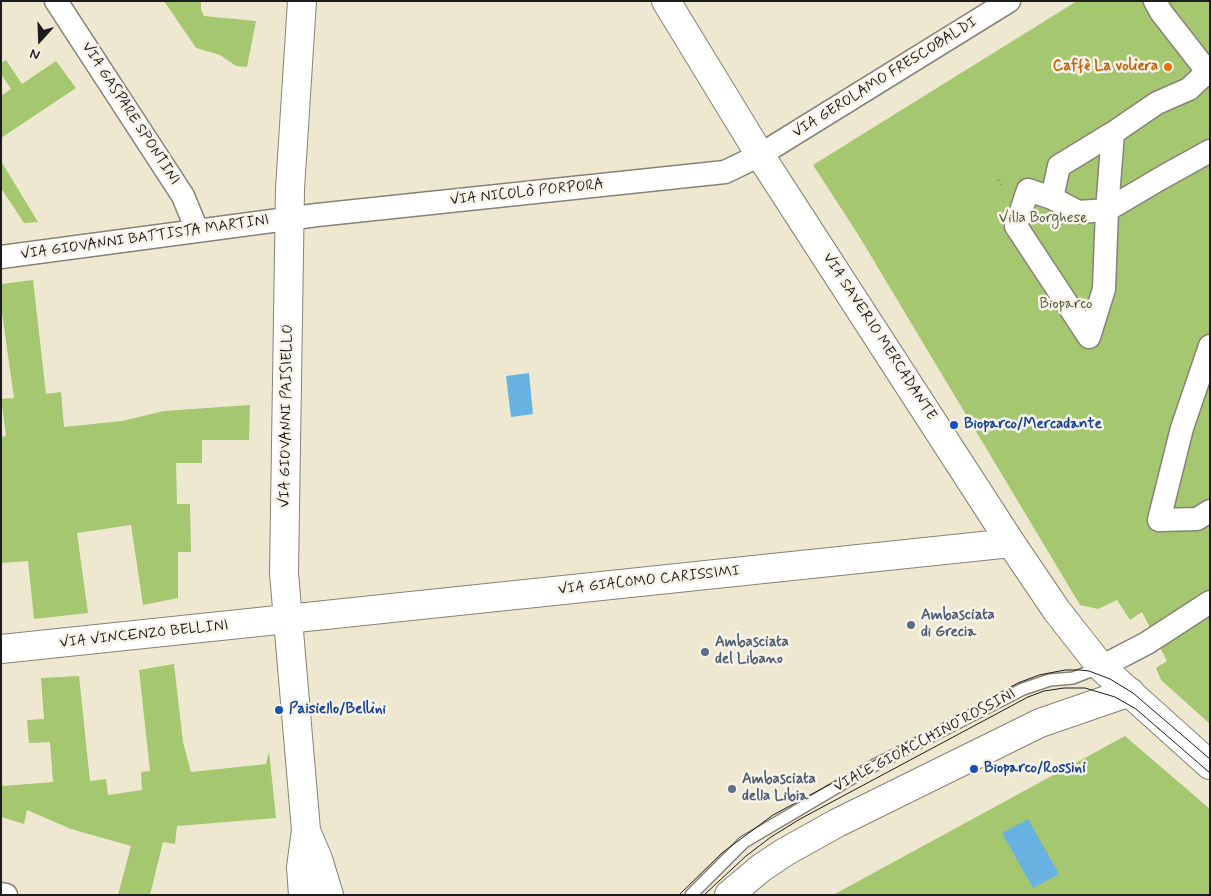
<!DOCTYPE html>
<html>
<head>
<meta charset="utf-8">
<style>
	body { margin:0 }
	#map { position:relative; width:1211px; height:896px; overflow:hidden; background:#efe8d0; font-family:Mynerve,sans-serif }
	canvas { display:block }
	.frame { position:absolute; inset:0; border:2px solid #1c1c1c; pointer-events:none }
	.north { position:absolute; left:15px; top:15px; width:50px; height:50px; -webkit-text-stroke:4px #f7f3e8; paint-order:stroke; rotate:200deg; font-size:14px; font-weight:700; line-height:20px; text-align:center; color:#1c1c1c }
	.north::after { content:''; display:block; margin:auto; width:18px; height:22px; background:#1c1c1c; clip-path:polygon(50% 0,100% 100%,50% 72%,0 100%) }
</style>
</head>
<body>
<div id="map">
<canvas width="1211" height="896"></canvas>
<div class="frame"></div>
<div class="north">N</div>
</div>
<script>
const ctx = document.querySelector('canvas').getContext('2d');
ctx.lineJoin = 'round';
function fillPath(path, color) { ctx.fillStyle = color; ctx.fill(path, 'evenodd'); }
const toPath = rows => new Path2D(rows.map(r => 'M' + r).join(''));
function strokePath(path, color, width, dash) { ctx.strokeStyle = color; ctx.lineWidth = width; ctx.lineCap = dash ? 'butt' : 'round'; ctx.setLineDash(dash || []); ctx.stroke(path); }
function label(font, color, halo, rows, align = 'center') {
  ctx.font = font + ' Mynerve,sans-serif'; ctx.lineWidth = 5; ctx.setLineDash([]); ctx.textBaseline = 'middle'; ctx.strokeStyle = halo; ctx.fillStyle = color; for (const [text, x, y, turn = 0] of rows) {
    ctx.save(); ctx.translate(x, y); ctx.rotate((+turn || 0) * Math.PI / 180); ctx.textAlign = isNaN(turn) ? turn : align; if (halo) ctx.strokeText(text, 0, 0); ctx.fillText(text, 0, 0); ctx.restore();
  }
}
const green = toPath([
	[164,1,201,1,201,9,204,16,256,21,247,67,236,66,220,55,196,48],
	[1077,1,1210,1,1210,724,1161,680,1156,668,1167,661,1142,612,1130,620,1117,600,1098,609,1080,605,859,236,813,165],
	[6,60,22,84,56,61,76,88,1,138,1,96,11,89,1,74,1,63],
	[1,161,38,222,24,223,1,188],
	[33,280,46,394,61,392,64,427,122,421,164,411,250,405,249,440,202,440,202,463,176,463,177,504,190,504,191,552,178,552,178,598,143,605,131,525,77,533,88,613,34,619,28,561,1,563,1,437,6,436,1,399,14,398,1,306,1,284],
	[174,664,183,742,191,772,266,764,269,751,276,818,177,826,175,844,163,842,150,895,118,895,131,846,71,829,27,810,24,824,1,817,1,776,3,786,53,782,50,742,29,743,27,720,44,719,41,678,79,676,90,781,106,779,108,795,142,790,141,772,150,771,139,670],
	[1125,736,1210,809,1210,895,833,895]
]);
const water = toPath([
	[529,373,533,414,511,417,506,376],
	[1028,819,1059,874,1033,888,1002,833]
]);
const path = toPath([
	[998,180,1003,187]
]);
const lane = toPath([
	[691,895,744,842,871,767,1023,689,1050,680,1073,678,1101,667]
]);
const street = toPath([
	[56,1,183,196,197,230],
	[1155,1,1161,12,1210,75],
	[1113,133,1107,210,1104,289,1089,337,1016,226,1028,190,1052,198,1078,212,1107,210,1163,177,1210,151],
	[1052,198,1059,166,1113,133,1157,103,1189,89,1208,71],
	[1,257,317,215,725,172,760,155,1009,1],
	[1210,346,1182,428,1159,520,1197,519,1210,511],
	[1101,667,1147,643,1210,602],
	[1,894,6,895]
]);
const secondary = toPath([
	[302,1,290,189,284,573,306,830,301,867,303,895],
	[666,1,760,155,1011,543,1057,611,1101,667,1210,765],
	[1,649,1011,543],
	[307,833,318,859,329,895],
	[729,895,761,868,785,852,837,823,1040,723,1130,692]
]);
const tram = toPath([
	[679,895,722,853,773,815,1018,683,1039,675,1065,670,1080,670,1089,671,1110,679,1133,693,1210,759],
	[704,895,746,856,771,837,800,819,1028,697,1044,691,1064,688,1085,688,1115,697,1136,709,1210,773]
]);
const markers = [
	[1168,67,5,"#e8710a"],
	[954,425,5,"#1a4fb4"],
	[911,625,5,"#5c6f8a"],
	[705,652,5,"#5c6f8a"],
	[279,710,5,"#1a4fb4"],
	[974,769,5,"#1a4fb4"],
	[732,789,5,"#5c6f8a"]
];
const foodNames = [
	["Caffè La voliera",1158,67]
];
const streetNames = [
	["VIA GEROLAMO FRESCOBALDI",885,78,-32],
	["VIA GASPARE SPONTINI",130,114,57],
	["VIA NICOLÒ PORPORA",527,193,-6],
	["VIA GIOVANNI BATTISTA MARTINI",145,238,-8],
	["VIA SAVERIO MERCADANTE",879,337,57],
	["VIA GIOVANNI PAISIELLO",287,416,-89],
	["VIA GIACOMO CARISSIMI",649,581,-6],
	["VIA VINCENZO BELLINI",144,635,-6],
	["VIALE GIOACCHINO ROSSINI",925,741,-28]
];
const parkNames = [
	["Villa Borghese",1043,219],
	["Bioparco",1066,305]
];
const transitNames = [
	["Bioparco/Mercadante",964,425],
	["Paisiello/Bellini",289,710],
	["Bioparco/Rossini",984,769]
];
const serviceNames = [
	["Ambasciata",921,616],
	["di Grecia",921,633],
	["Ambasciata",715,643],
	["del Libano",715,660],
	["Ambasciata",742,780],
	["della Libia",742,797]
];
fillPath(green, '#a5c770');
fillPath(water, '#68b2e1');
strokePath(lane, '#868276', 14);
strokePath(street, '#868276', 25);
strokePath(secondary, '#868276', 30);
strokePath(path, '#868276', 3, [1, 4]);
strokePath(lane, '#fff', 11);
strokePath(street, '#fff', 22);
strokePath(secondary, '#fff', 28);
strokePath(tram, '#1c1c1c', 1);
for (const [x, y, r, color] of markers) { const dot = new Path2D(); dot.arc(x, y, r, 0, 2 * Math.PI); ctx.fillStyle = color; ctx.fill(dot); strokePath(dot, '#f7f3e8', 2); }
label('bold 15px', '#c56008', '#f7f3e8', foodNames, 'right');
label('15px', '#1c1c1c', '#f7f3e8', streetNames);
label('15px', '#4c5839', '#f7f3e8', parkNames);
label('bold 15px', '#164399', '#f7f3e8', transitNames, 'left');
label('bold 15px', '#4e5e75', '#f7f3e8', serviceNames, 'left');
</script>
</body>
</html>
